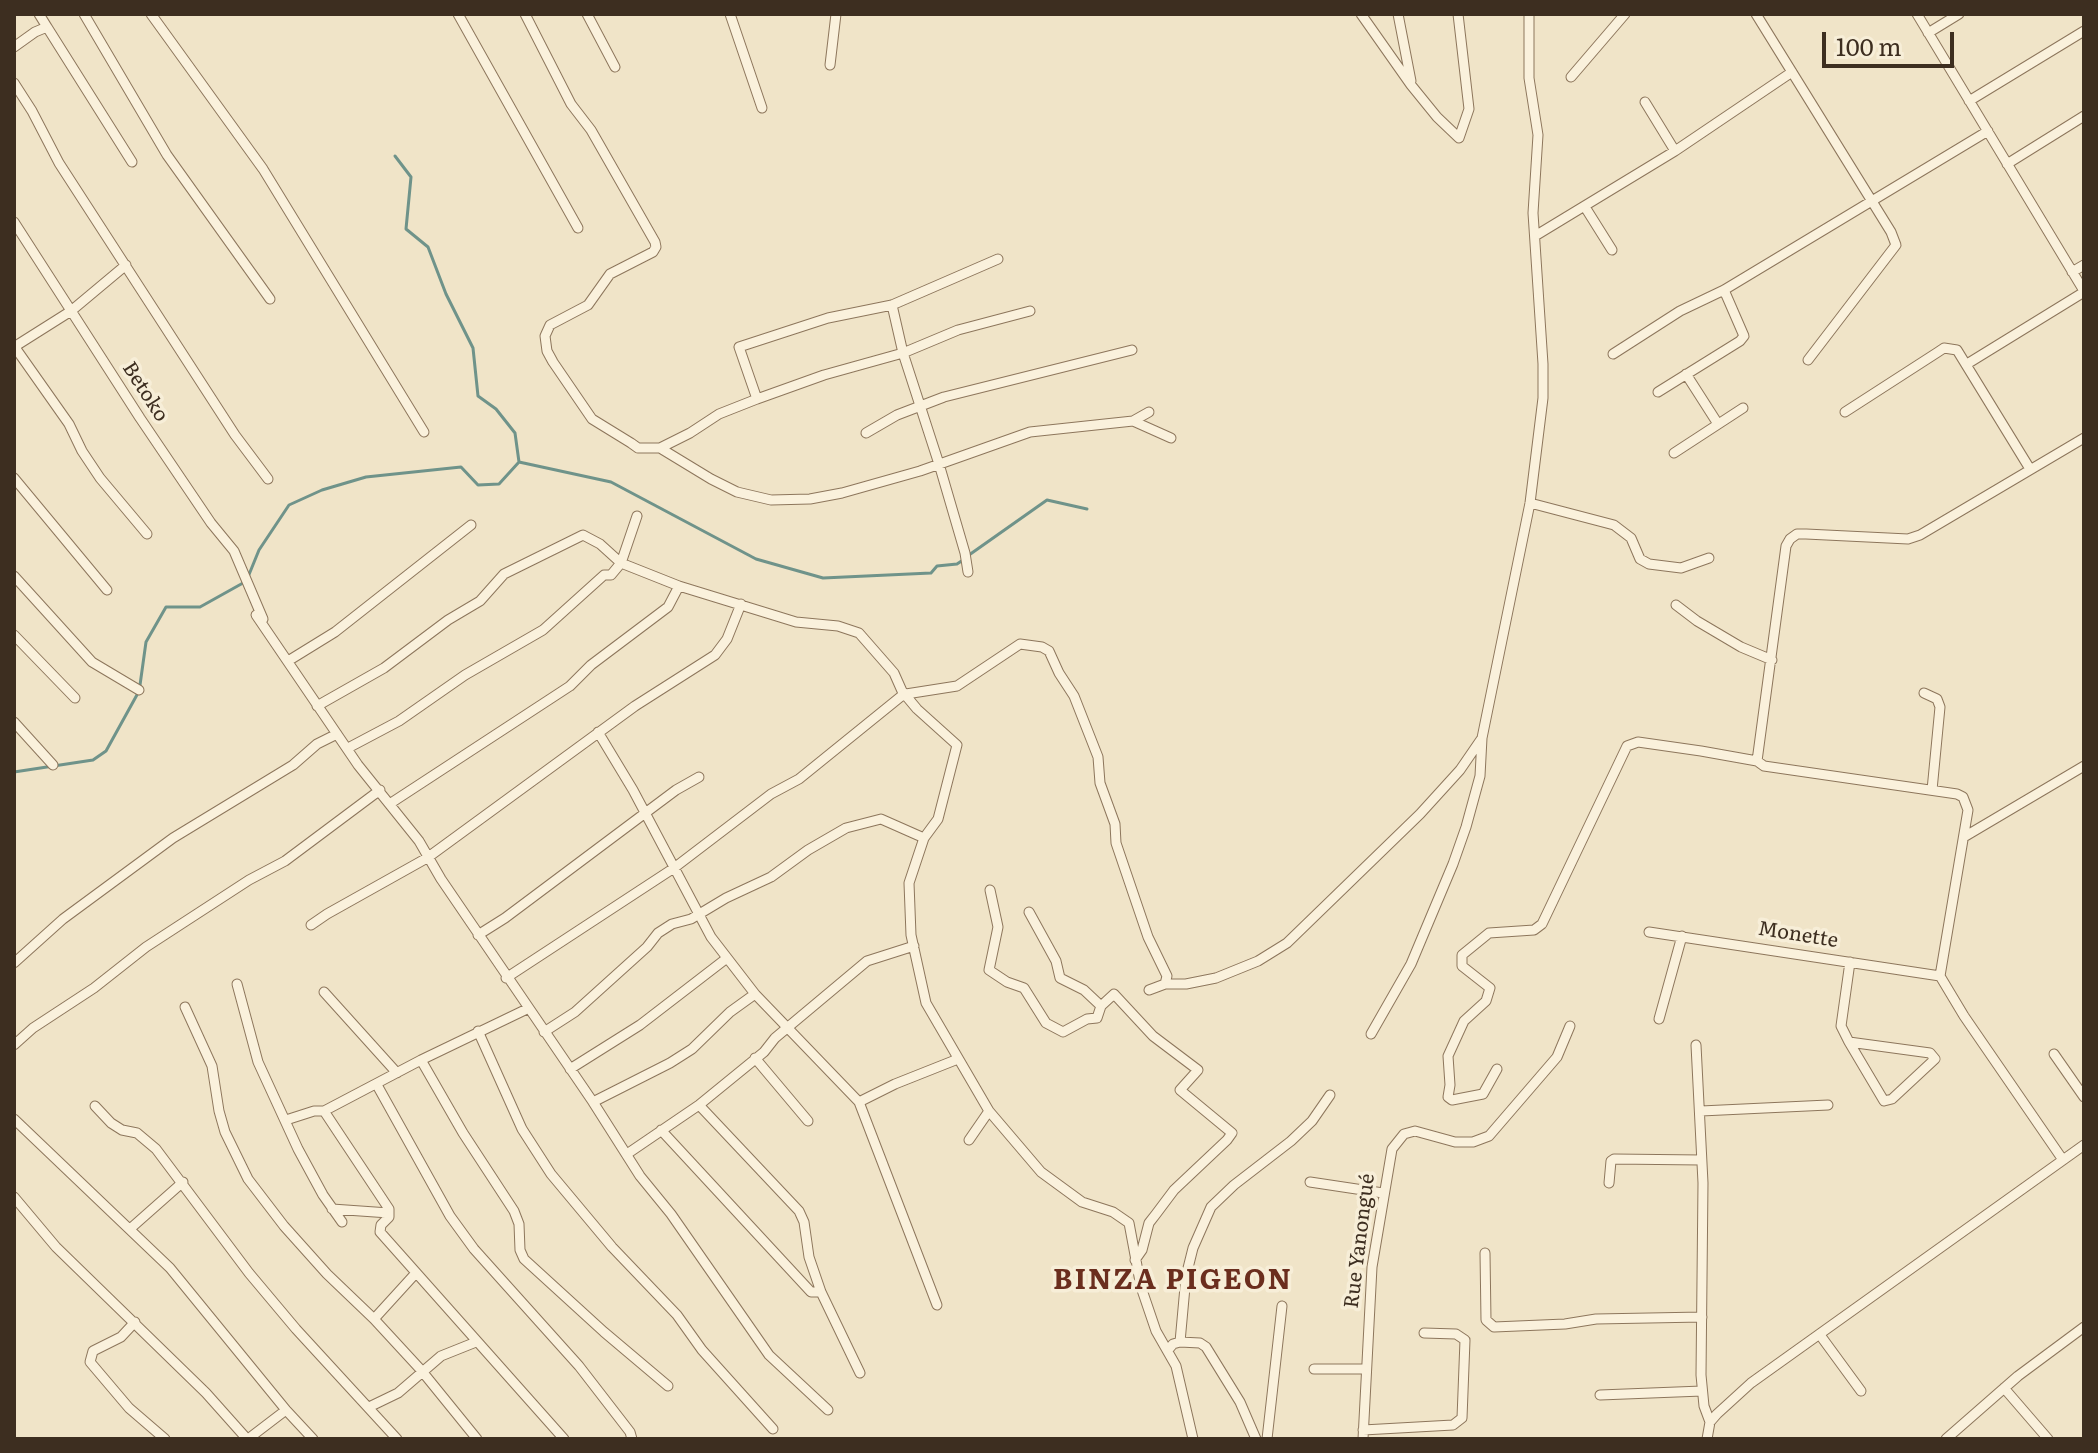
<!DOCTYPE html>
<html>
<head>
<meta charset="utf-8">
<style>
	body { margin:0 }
	#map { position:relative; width:2098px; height:1453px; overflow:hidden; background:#f0e4c8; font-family:Literata,serif }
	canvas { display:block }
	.frame { position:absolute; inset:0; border:16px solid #3d2e20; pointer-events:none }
	.scale { position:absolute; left:1822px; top:32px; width:132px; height:36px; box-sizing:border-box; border:4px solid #3d2e20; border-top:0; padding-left:10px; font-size:24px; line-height:28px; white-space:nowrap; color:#3d2e20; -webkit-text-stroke:6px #f7eed8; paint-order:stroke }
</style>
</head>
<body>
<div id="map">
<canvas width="2098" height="1453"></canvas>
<div class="frame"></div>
<div class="scale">100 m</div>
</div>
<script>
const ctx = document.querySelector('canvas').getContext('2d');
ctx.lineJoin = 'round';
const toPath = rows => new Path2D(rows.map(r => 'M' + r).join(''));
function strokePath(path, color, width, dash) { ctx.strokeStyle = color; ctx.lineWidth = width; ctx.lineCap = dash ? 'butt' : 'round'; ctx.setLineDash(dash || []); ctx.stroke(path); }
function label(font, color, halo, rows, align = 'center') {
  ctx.font = font + ' Literata,serif'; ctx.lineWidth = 7; ctx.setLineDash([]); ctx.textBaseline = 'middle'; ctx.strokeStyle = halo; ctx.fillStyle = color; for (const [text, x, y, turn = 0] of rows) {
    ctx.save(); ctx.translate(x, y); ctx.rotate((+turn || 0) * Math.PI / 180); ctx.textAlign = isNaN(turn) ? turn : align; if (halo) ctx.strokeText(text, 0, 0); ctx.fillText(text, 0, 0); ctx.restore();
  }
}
const stream = toPath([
	[395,156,411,177,406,229,428,247,446,294,473,348,478,396,496,409,515,433,519,462],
	[519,462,611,482,756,559,823,578,931,573,937,566,957,564,963,560],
	[969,555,1047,500,1087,509],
	[248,577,259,550,289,505,322,490,366,477,461,467,478,485,499,484,519,462],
	[140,685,146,642,166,607,200,607,243,583],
	[14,772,93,760,106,751,138,693]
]);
const minor = toPath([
	[84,14,167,155,270,299],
	[151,14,263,169,424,432],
	[458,14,578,228],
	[525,14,571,104,591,130,655,242,656,247,653,252,610,274,588,305,550,325,545,336,547,351,553,362,592,419,631,443,638,448,660,448,690,433,719,414,757,399,824,375,903,353,958,330,1030,311],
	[587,14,615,67],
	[730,14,762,108],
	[1361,14,1411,85,1437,117,1459,138,1469,109,1458,14],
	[1398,14,1411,81],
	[1756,14,1891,232,1896,245,1808,360],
	[1917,14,2084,291],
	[47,27,132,162],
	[1928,33,1959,14],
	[14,47,35,32,47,27,39,14],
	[830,65,836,14],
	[1571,77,1625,14],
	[14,83,32,111,59,163,235,435,268,479],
	[1969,101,2084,31],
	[1645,102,1675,151],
	[2007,164,2084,116],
	[1585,207,1612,250],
	[14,222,140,418,211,523,234,551,263,619],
	[1535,236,1675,151,1792,72],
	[2072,272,2084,265],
	[892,305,903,353,939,464,965,553,968,572],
	[14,346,69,424,82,451,100,478,147,534],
	[14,347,71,311,126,265],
	[1613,354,1680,311,1724,290,1988,131],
	[1967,364,2084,292],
	[1686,374,1718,424],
	[1658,392,1740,341,1744,336,1724,290],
	[757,399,739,347,828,318,892,305,998,259],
	[1845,412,1938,352,1944,348,1957,350,2030,469],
	[1133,421,1171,438],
	[866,433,897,415,944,397,1132,350],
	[660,448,711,479,737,492,771,500,810,499,842,493,920,471,1030,432,1133,421,1149,412],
	[1674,453,1743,408],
	[14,478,107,590],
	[1530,503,1614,525,1631,538,1640,559,1649,564,1681,568,1709,558],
	[14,576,92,662,139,690],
	[1676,605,1697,621,1741,647,1772,660],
	[263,619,256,615,358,765,419,841,441,879,593,1102,640,1176,671,1214,769,1355,828,1410],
	[14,635,75,698],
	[288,661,335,632,471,525],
	[1924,693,1937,699,1940,707,1932,790],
	[906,694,957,686,1020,644,1042,647,1049,651,1059,673,1074,696,1098,757,1100,783,1115,824,1116,843,1148,937,1167,976,1165,984],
	[317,706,384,668,448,620,480,601,504,574,583,535,600,544,621,563,679,586,796,622,838,626,859,633,894,673,902,691,917,709,957,745,938,819,924,838,909,883,911,935,926,1003,989,1111,1041,1172,1082,1202,1113,1212,1129,1223,1141,1287,1156,1331,1176,1366,1193,1439],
	[14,722,53,765],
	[598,732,633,790,711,937,755,994,859,1102,937,1305],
	[348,748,399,721,465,675,543,630,604,575,611,575,621,563,637,516],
	[1757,761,1786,546,1790,539,1797,534,1806,534,1908,539,1920,535,2084,438],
	[391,803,570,686,591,665,668,607,679,586],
	[1964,837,2084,766],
	[990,890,998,927,989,970,1007,982,1024,988,1046,1023,1063,1032,1087,1019,1097,1018,1101,1006],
	[1029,912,1056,961,1060,978,1084,990,1101,1006,1114,994,1153,1036,1198,1070,1180,1090,1232,1133,1227,1140,1174,1190,1156,1214,1149,1223,1142,1250,1135,1260],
	[311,925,327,914,427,858,635,706,715,655,727,639,741,604],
	[1649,932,1940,976],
	[478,935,505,918,676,790,699,777],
	[14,963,63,919,173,838,293,765,317,744,337,734],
	[506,978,674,868,771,794,799,779,904,694],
	[237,984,258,1062,298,1149,323,1195,342,1222],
	[1149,990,1165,984,1186,984,1216,978,1258,961,1287,943,1420,814,1460,770,1482,738],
	[324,992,397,1073],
	[185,1007,212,1066,219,1111,225,1132,248,1179,284,1226,327,1274,374,1319,421,1370,477,1439],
	[1659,1019,1682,936],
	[478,1031,522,1129,551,1174,612,1247,677,1315,702,1350,773,1429],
	[544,1032,575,1012,647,947,658,933,672,924,691,919,726,898,771,877,808,850,846,828,881,819,924,838],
	[1371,1034,1411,964,1453,864,1466,827,1480,776,1482,738,1530,503,1543,398,1543,364,1533,213,1538,135,1529,78,1529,14],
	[1849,1042,1930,1053,1935,1059,1892,1099,1884,1101,1849,1042,1841,1026,1850,962],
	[14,1045,33,1028,94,988,146,947,249,880,285,861,380,790],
	[1696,1045,1703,1183,1701,1375,1704,1406,1710,1422],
	[2054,1054,2084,1097],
	[755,1058,808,1121],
	[421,1060,463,1133,514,1211,519,1224,520,1250,524,1259,604,1332,668,1386],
	[570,1069,640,1025,727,958],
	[1497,1069,1483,1094,1452,1100,1448,1097,1450,1085,1448,1056,1464,1021,1486,1001,1490,988,1462,966,1462,955,1489,933,1534,930,1542,924,1627,746,1638,742,1701,751,1757,761,1764,766,1957,794,1963,797,1968,810,1940,976,1964,1016,2063,1160],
	[377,1085,450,1216,474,1249,579,1366,630,1432,632,1439],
	[593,1102,670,1063,692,1049,730,1012,755,994],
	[859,1102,895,1084,958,1059],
	[699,1105,799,1211,804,1222,809,1257,821,1292,860,1373],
	[95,1106,111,1123,122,1130,137,1133,156,1149,249,1273,296,1329,397,1439],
	[324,1111,389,1209,389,1217,381,1225,380,1232,564,1439],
	[1701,1111,1828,1105],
	[14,1119,170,1268,286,1410,313,1439],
	[286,1120,314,1111,324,1111,421,1060,527,1009],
	[661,1130,811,1292,821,1292],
	[969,1140,989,1111],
	[627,1154,699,1105,764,1052,775,1038,867,961,914,946],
	[1310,1182,1383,1193],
	[1609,1183,1611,1161,1614,1159,1701,1160],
	[14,1197,56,1247,206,1393,247,1439],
	[332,1209,389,1213],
	[131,1228,183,1182],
	[1485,1253,1486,1320,1494,1327,1565,1324,1596,1319,1702,1317],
	[374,1319,415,1274],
	[135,1322,121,1337,93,1351,90,1362,129,1408,165,1439],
	[1820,1335,1861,1391],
	[1180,1342,1186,1276,1193,1248,1211,1207,1234,1185,1291,1141,1312,1121,1330,1095],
	[1168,1350,1173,1344,1180,1342,1200,1343,1206,1347,1240,1402,1256,1439],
	[1314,1369,1366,1369],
	[2004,1388,2048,1439],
	[1600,1395,1702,1391],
	[369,1407,398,1393,441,1356,476,1342],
	[1363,1430,1453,1425,1462,1418,1465,1340,1456,1334,1424,1333],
	[248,1439,286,1410],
	[1267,1439,1282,1306],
	[1363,1439,1372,1267,1392,1149,1404,1134,1415,1131,1455,1142,1473,1142,1489,1136,1557,1057,1570,1026],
	[1707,1439,1710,1422,1717,1414,1751,1383,2084,1145],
	[1946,1439,2018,1376,2084,1327]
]);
const streetNames = [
	["Betoko",145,392,57],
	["Monette",1798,935,9],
	["Rue Yanongué",1360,1241,-83]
];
const districtNames = [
	["BINZA PIGEON",1173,1281]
];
strokePath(stream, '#6f938a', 3);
strokePath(minor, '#8d765c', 11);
strokePath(minor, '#faf1dc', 9);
label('20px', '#3d2e20', '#f7eed8', streetNames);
ctx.letterSpacing = '2px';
label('bold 28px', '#6b2e1e', '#f7eed8', districtNames);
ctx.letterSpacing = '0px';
</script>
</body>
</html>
